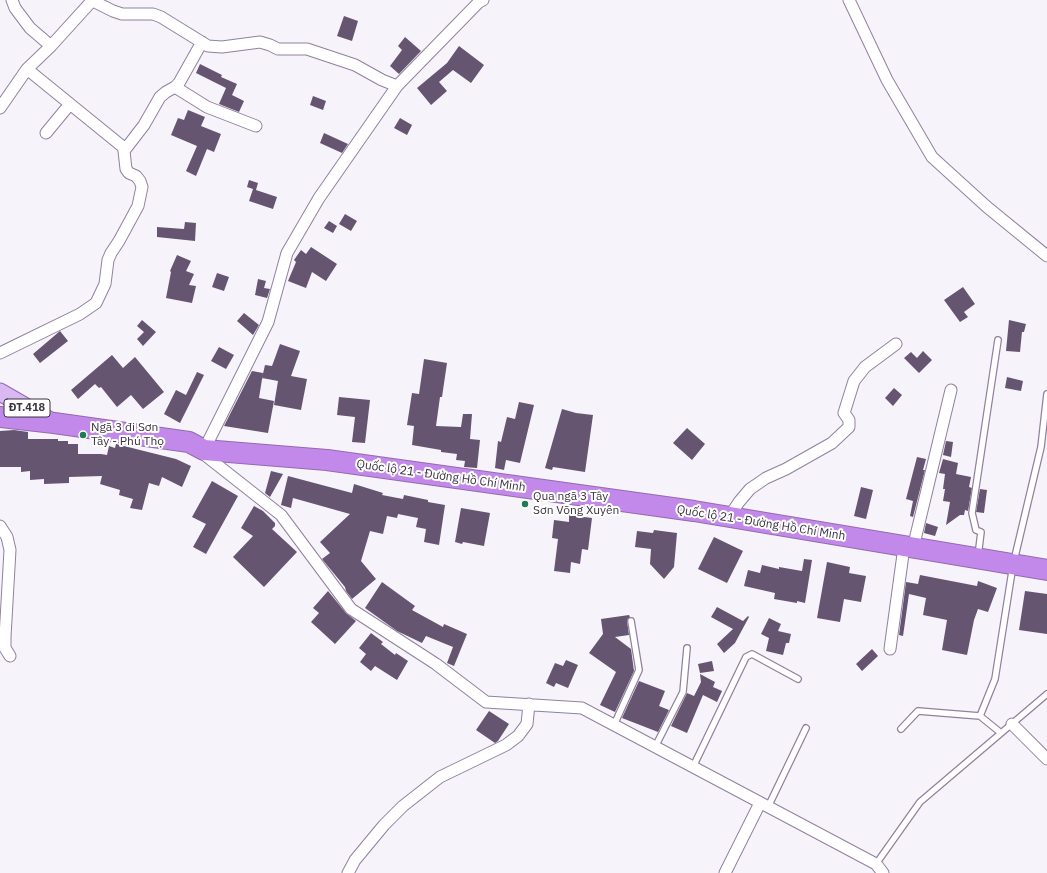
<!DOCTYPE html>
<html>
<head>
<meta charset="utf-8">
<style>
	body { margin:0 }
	canvas { display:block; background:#f7f3fa }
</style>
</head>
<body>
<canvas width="1047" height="873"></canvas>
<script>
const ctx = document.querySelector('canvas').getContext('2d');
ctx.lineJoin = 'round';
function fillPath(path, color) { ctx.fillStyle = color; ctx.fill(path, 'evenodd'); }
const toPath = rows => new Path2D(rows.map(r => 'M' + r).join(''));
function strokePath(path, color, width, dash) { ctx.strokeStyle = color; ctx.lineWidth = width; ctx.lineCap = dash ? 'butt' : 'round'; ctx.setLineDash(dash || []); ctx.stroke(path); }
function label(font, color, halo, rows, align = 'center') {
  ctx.font = font + ' "IBM Plex Sans",sans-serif'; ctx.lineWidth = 4; ctx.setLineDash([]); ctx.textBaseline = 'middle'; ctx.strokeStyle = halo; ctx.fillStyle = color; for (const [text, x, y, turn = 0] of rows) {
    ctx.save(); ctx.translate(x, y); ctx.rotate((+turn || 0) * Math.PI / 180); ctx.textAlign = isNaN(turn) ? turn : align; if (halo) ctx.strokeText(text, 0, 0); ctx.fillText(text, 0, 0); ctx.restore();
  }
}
const building = toPath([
	[344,16,358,21,352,41,337,36],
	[405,37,421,51,399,74,390,66,402,50,398,46],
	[459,46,484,65,471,83,453,70,439,82,447,91,431,105,417,88,447,63],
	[200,64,222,75,221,77,237,84,232,95,244,101,239,112,219,104,226,88,196,73],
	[313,96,326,101,323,110,310,105],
	[188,110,205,117,201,126,221,134,214,152,207,149,196,176,186,171,197,146,171,135,178,118,184,120],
	[400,118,412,125,407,135,394,128],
	[324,133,348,144,342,153,320,143],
	[249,180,258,183,256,190,277,197,273,209,249,201,253,189,247,187],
	[345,214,357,221,351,231,339,224],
	[329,221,337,226,333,233,324,228],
	[185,222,196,223,195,241,157,237,157,227,184,229],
	[311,247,337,264,326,281,312,272,306,288,288,281,296,262,294,260,301,250,306,254],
	[177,255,191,261,186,271,194,274,189,285,196,286,192,303,166,298,171,272,170,271],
	[217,273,229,277,224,291,212,287],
	[258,279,266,281,264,288,270,289,267,298,255,295],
	[963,287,975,304,964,312,968,317,960,322,944,300],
	[244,313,259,325,253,335,237,321],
	[142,320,156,332,143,346,137,339,144,332,137,326],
	[1009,320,1026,324,1024,332,1022,332,1020,352,1006,351],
	[60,331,68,341,40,363,33,354],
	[280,344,300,351,291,376,307,379,301,410,274,405,278,381,262,378,265,365,272,366],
	[219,347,234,355,226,369,211,361],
	[923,351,932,360,919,373,904,358,911,352,917,358],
	[112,355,123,368,135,357,164,392,143,409,131,395,117,407,101,387,99,388,95,384,78,399,71,390],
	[424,359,447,363,442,397,440,397,436,426,461,427,463,414,472,414,470,439,480,440,477,468,464,467,465,461,456,460,457,454,441,452,441,450,412,445,414,426,407,425,412,393,419,394],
	[252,371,263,373,259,398,274,401,268,433,224,426],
	[197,372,204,375,180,423,164,414,176,390,186,395],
	[1007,377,1023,381,1021,391,1005,388],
	[894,388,902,395,893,406,885,398],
	[339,397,370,400,365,443,352,442,355,417,337,415],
	[519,402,534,405,520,463,506,460,504,470,495,468,498,441,501,442,507,417,515,419],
	[562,409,576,413,593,415,585,472,553,467,552,470,545,468],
	[687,428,705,444,692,460,673,443],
	[14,430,28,432,28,439,58,439,58,441,68,441,68,444,78,444,78,454,101,454,107,455,109,446,115,448,116,444,176,459,191,466,182,487,162,477,159,486,149,483,142,510,130,508,133,499,119,495,120,490,100,484,102,476,69,477,69,483,44,484,44,479,30,480,30,471,21,472,21,467,0,467,0,431],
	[946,441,953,442,951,457,943,455],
	[917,457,926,459,923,470,925,470,913,517,910,516,913,501,906,499],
	[943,459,958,463,956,474,971,477,969,487,972,488,968,511,965,510,964,515,960,515,946,525,950,502,943,501,945,489,943,489,945,474,939,473],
	[271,471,283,474,270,497,265,493],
	[288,476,352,493,354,484,383,493,382,495,403,499,404,495,428,500,428,502,445,505,439,545,424,542,426,529,416,527,418,518,398,514,397,518,387,516,383,534,370,531,361,561,376,579,352,599,346,591,345,587,322,559,330,553,320,542,350,514,293,498,291,508,281,505],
	[212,481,238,496,206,554,193,547,206,524,192,517],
	[861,487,873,490,866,519,854,516],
	[980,489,987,490,984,513,976,512],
	[254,506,263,511,275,523,275,526,272,529,297,552,264,587,233,557,253,536,241,528],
	[461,508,490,513,484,546,463,542,462,544,455,542],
	[569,515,592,518,588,550,582,549,580,564,571,562,570,573,554,571,558,539,552,538,554,520,569,522],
	[926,523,938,527,935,536,924,533],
	[654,530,677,533,674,567,664,579,650,564,651,549,635,547,637,531,653,533],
	[714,537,743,551,727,583,698,569],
	[804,559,812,560,805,603,797,601,797,603,774,599,775,593,744,586,748,570,760,573,762,565,779,569,779,567,802,571],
	[827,562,850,567,849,573,866,576,861,602,844,599,840,622,817,618],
	[920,575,977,586,978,581,997,588,988,612,978,609,974,620,967,655,942,650,947,620,923,615,926,598,909,594,903,636,899,635,906,582,918,584],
	[382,582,415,606,412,610,443,627,444,624,467,634,454,666,447,663,453,647,426,636,422,643,397,631,365,608],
	[328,591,346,613,356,621,335,644,311,622,319,613,313,608],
	[1025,591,1047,594,1047,634,1019,630],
	[717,607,743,621,748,616,749,617,735,643,724,653,717,644,733,629,711,617],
	[629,615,630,617,627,621,629,635,615,637,631,649,634,671,615,712,600,705,616,672,589,653,603,634,601,619],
	[769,618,781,624,778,631,791,634,789,643,786,643,783,655,766,651,769,638,761,634],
	[371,633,383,642,381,644,395,655,396,653,408,661,397,680,375,666,371,671,360,662,366,654,359,648],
	[872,649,878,656,862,671,856,664],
	[566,660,578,665,568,688,556,683,554,687,546,683,555,663,563,666],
	[712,661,714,671,700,673,698,664],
	[700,674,715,682,713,687,722,691,717,702,703,695,687,733,671,726,687,693,694,696,701,682],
	[639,681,665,691,659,706,669,710,658,732,622,718],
	[489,711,509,724,498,741,495,743,476,730]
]);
const lane = toPath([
	[978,556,981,532,976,530,972,513,998,340],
	[980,716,995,679,1013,565,1041,447,1047,394],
	[614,725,639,670,631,621],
	[901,729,918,711,980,716,1001,733],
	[655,747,683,692,687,648],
	[693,767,746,657,752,654,798,679],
	[768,807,806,728],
	[876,864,920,802,1047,694]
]);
const street = toPath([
	[12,0,15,8,30,28,51,46],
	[91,0,113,11,122,14,153,14,161,17,208,46,222,47,260,42,270,45,278,49,307,49,355,65,382,80,397,86],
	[849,0,887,80,932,157,987,207,1047,256],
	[175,87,207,107,256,126],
	[0,108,27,69,51,46,90,3,91,0],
	[46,133,70,104],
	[124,151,144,125,160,97,166,92,175,87,179,83,202,42],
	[0,353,80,314,96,303,105,284,108,260,111,253,119,241,138,206,142,187,140,181,136,176,129,173,126,169,124,151,123,147,27,69],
	[204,450,268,322,287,253,319,198,397,86,479,2,483,0],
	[201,452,281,515,351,609,436,664,486,702,582,708,876,864,883,873],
	[729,517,739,502,750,489,766,478,786,469,832,443,849,427,849,420,844,413,854,381,865,367,896,344],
	[0,526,7,537,10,550,5,637,5,648,10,656],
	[913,548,951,390],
	[890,649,904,547],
	[1012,724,1047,759],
	[348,873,355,860,384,825,403,806,440,777,506,745,518,736,527,724,529,704],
	[725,873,760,803]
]);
const primary = toPath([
	[0,392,52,422]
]);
const highway = toPath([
	[0,417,54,423,189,442,204,450,327,460,694,511,1047,570]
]);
const markers = [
	[83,435,4,"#1d7d54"],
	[525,504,4,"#1d7d54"]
];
const shields = [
	[27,408,46]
];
const shieldNames = [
	["ĐT.418",27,408]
];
const poiNames = [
	["Ngã 3 đi Sơn",91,428],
	["Tây - Phú Thọ",91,442],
	["Qua ngã 3 Tây",533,497],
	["Sơn Võng Xuyên",533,511]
];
const streetNames = [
	["Quốc lộ 21 - Đường Hồ Chí Minh",441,476,8],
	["Quốc lộ 21 - Đường Hồ Chí Minh",761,523,9]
];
fillPath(building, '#655571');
strokePath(lane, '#91809f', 8);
strokePath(street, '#91809f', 13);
strokePath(primary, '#926baf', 19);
strokePath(highway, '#926baf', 22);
strokePath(lane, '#fff', 5.5);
strokePath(street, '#fff', 11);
strokePath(primary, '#dab8f3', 17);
strokePath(highway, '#c289eb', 20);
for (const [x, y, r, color] of markers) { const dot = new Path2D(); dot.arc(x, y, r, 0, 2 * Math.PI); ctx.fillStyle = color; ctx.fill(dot); strokePath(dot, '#fff', 1.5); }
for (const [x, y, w] of shields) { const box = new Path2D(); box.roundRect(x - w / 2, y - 9, w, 18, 3); ctx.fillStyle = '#fff'; ctx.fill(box); strokePath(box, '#3a3340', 1); }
label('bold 11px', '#3a3340', null, shieldNames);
label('12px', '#3a3340', '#fff', poiNames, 'left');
label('12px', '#3a3340', '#fff', streetNames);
</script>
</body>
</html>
